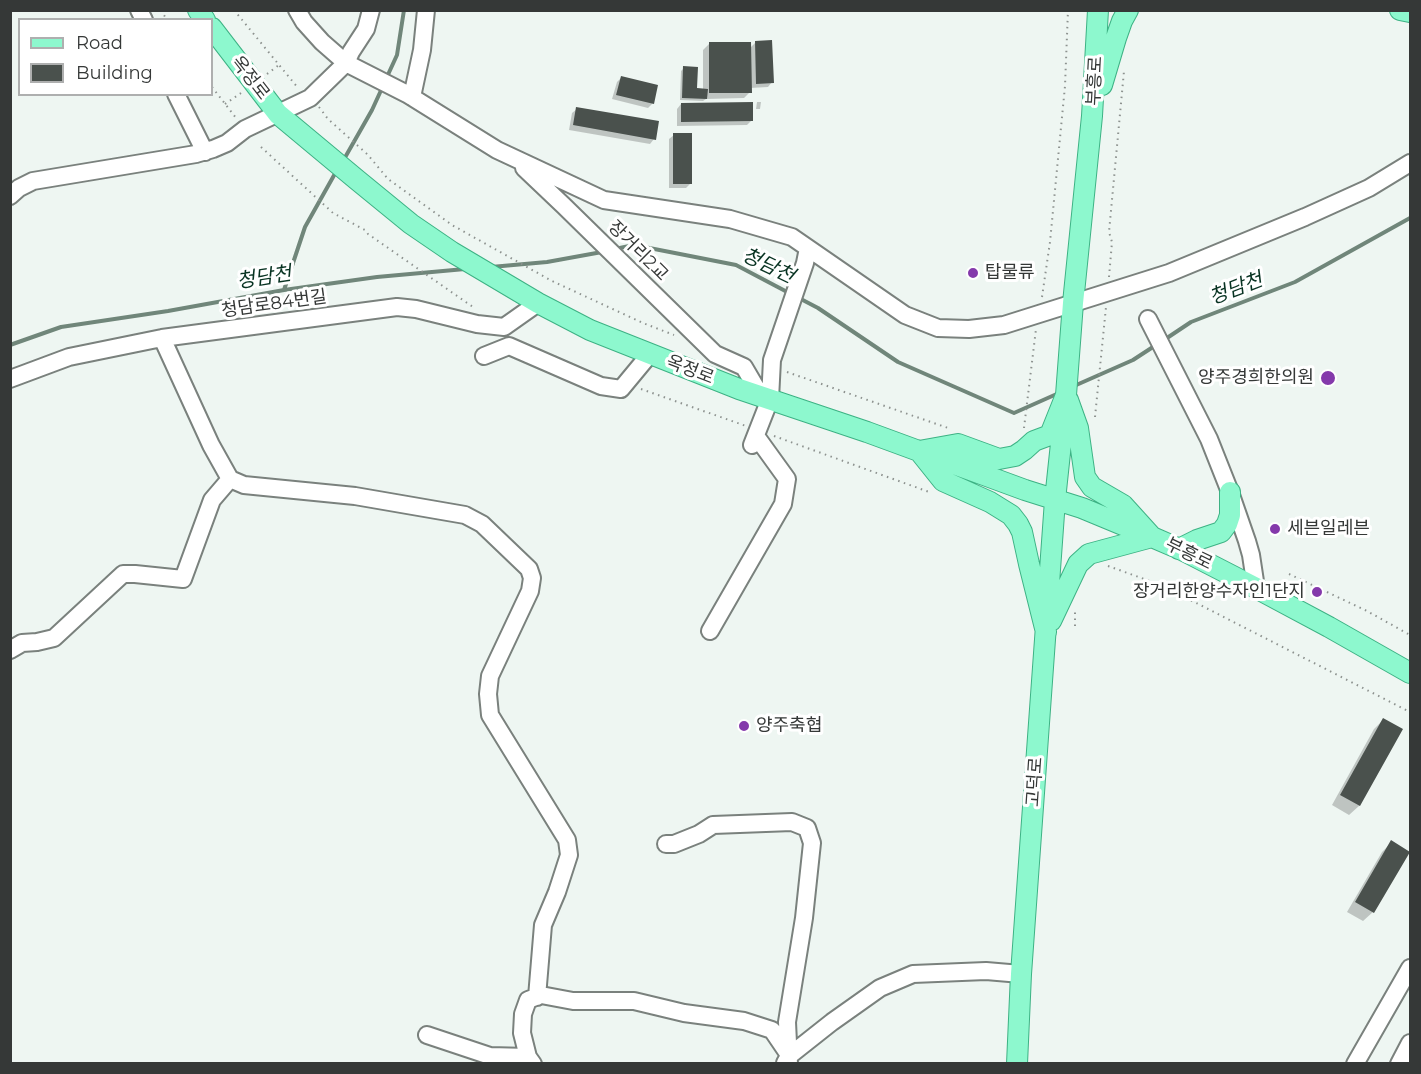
<!DOCTYPE html>
<html>
<head>
<meta charset="utf-8">
<style>
	body { margin:0 }
	#map { position:relative; width:1421px; height:1074px; overflow:hidden; background:#eef6f2; font-family:Montserrat,sans-serif }
	canvas { display:block }
	.frame { position:absolute; inset:0; border:12px solid #353837; pointer-events:none }
	.legend { position:absolute; left:18px; top:18px; width:195px; height:78px; box-sizing:border-box; background:#fff; border:2px solid #aeafaf; margin:0; padding:8px 10px; list-style:none; font-size:18px; color:#353837 }
	.legend li { display:flex; align-items:center; gap:12px; height:30px }
	.legend b { width:30px; border:2px solid #aeafaf }
</style>
</head>
<body>
<div id="map">
<canvas width="1421" height="1074"></canvas>
<div class="frame"></div>
<ul class="legend">
<li><b style="height:8px;background:#8df8ce"></b>Road</li>
<li><b style="height:16px;background:#4a514d"></b>Building</li>
</ul>
</div>
<script>
const ctx = document.querySelector('canvas').getContext('2d');
ctx.lineJoin = 'round';
function fillPath(path, color) { ctx.fillStyle = color; ctx.fill(path, 'evenodd'); }
const toPath = rows => new Path2D(rows.map(r => 'M' + r).join(''));
function strokePath(path, color, width, dash) { ctx.strokeStyle = color; ctx.lineWidth = width; ctx.lineCap = dash ? 'butt' : 'round'; ctx.setLineDash(dash || []); ctx.stroke(path); }
function label(font, color, halo, rows, align = 'center') {
  ctx.font = font + ' Montserrat,"Noto Sans KR",sans-serif'; ctx.lineWidth = 6; ctx.setLineDash([]); ctx.textBaseline = 'middle'; ctx.strokeStyle = halo; ctx.fillStyle = color; for (const [text, x, y, turn = 0] of rows) {
    ctx.save(); ctx.translate(x, y); ctx.rotate((+turn || 0) * Math.PI / 180); ctx.textAlign = isNaN(turn) ? turn : align; if (halo) ctx.strokeText(text, 0, 0); ctx.fillText(text, 0, 0); ctx.restore();
  }
}
const shadow = toPath([
	[755,43,772,82,768,87,750,88,750,92,744,98,706,99,703,101,680,100,681,71,684,68,696,90,703,90,703,50,709,44,750,48],
	[621,78,653,103,648,108,612,99,617,82],
	[757,102,761,102,760,109,756,109],
	[681,104,751,121,747,125,677,126,677,109],
	[577,109,654,139,650,144,569,130,572,113],
	[674,135,690,184,686,188,669,188,669,139],
	[1383,720,1401,730,1359,806,1349,815,1332,805,1374,729],
	[1392,842,1373,912,1363,921,1347,912,1382,852]
]);
const stream = toPath([
	[386,79,397,55,404,10],
	[343,161,372,110,383,86],
	[615,249,634,245,736,265,791,294],
	[491,267,547,262,602,252],
	[284,290,305,227,337,170],
	[797,297,818,308,898,362,1014,413,1059,393],
	[1164,340,1191,322,1295,282,1410,218],
	[10,345,61,327,168,311,284,290,377,277,465,269],
	[1074,386,1133,360,1156,345]
]);
const building = toPath([
	[772,40,774,83,756,84,755,41],
	[709,42,751,42,752,93,709,93],
	[683,66,698,67,697,88,708,89,707,99,682,98],
	[621,76,658,85,654,104,616,95],
	[753,102,753,121,681,122,681,103],
	[576,107,659,121,656,140,573,125],
	[673,133,692,133,692,184,673,184],
	[1383,718,1403,729,1360,806,1340,795],
	[1391,840,1410,852,1374,913,1355,902]
]);
const path = toPath([
	[161,10,167,20],
	[234,10,298,88],
	[267,74,279,65],
	[212,87,236,118],
	[225,104,241,93],
	[319,107,328,119,368,155,388,179,452,225,552,281,643,323,674,335],
	[261,147,333,213,365,230,368,234,473,307],
	[1109,277,1112,242,1109,232,1124,71],
	[1042,297,1050,242,1065,86,1068,10],
	[787,372,951,429],
	[641,389,746,426],
	[1095,417,1106,307],
	[1024,428,1036,329],
	[774,436,932,493],
	[1108,566,1161,585,1410,712],
	[1289,574,1367,611,1410,635],
	[1075,626,1075,608]
]);
const minor = toPath([
	[139,10,144,20],
	[297,10,304,22,322,42,346,63,407,94,497,150,604,200,730,219,792,237,905,315,938,328,969,329,1004,325,1169,273,1305,217,1369,188,1410,163],
	[176,94,205,152],
	[412,97,422,50,426,10],
	[524,168,564,206,715,354,744,367,761,396],
	[10,196,19,188,33,181,196,154,213,149,227,143,245,129,310,98,346,63,351,52,366,29,371,10],
	[1148,319,1209,439,1230,492,1247,541,1251,555,1256,588],
	[162,338,211,445,230,479,244,485,355,496,465,515,482,524,529,569,532,578,530,591,490,676,488,694,490,715,567,840,569,855,557,892,543,925,537,997],
	[484,356,509,346,601,386,621,389,650,354],
	[10,379,69,357,162,338,397,307,416,309,477,324,504,327,538,303],
	[752,445,770,399,772,360,805,263,808,248],
	[710,631,783,504,787,479,756,436],
	[10,650,22,643,37,642,54,638,123,574,135,574,183,579,212,500,230,479],
	[666,844,674,844,699,834,713,825,792,822,807,828,812,843,804,918,787,1022,789,1064],
	[427,1035,490,1056,528,1057],
	[785,1063,789,1056,832,1022,880,988,913,974,986,971,1021,974],
	[533,1064,528,1057,522,1033,523,1014,528,1000,541,995,573,1001,634,1001,684,1013,744,1021,772,1030,789,1055],
	[1355,1064,1410,968],
	[1399,1064,1410,1043]
]);
const major = toPath([
	[198,10,205,20],
	[1400,10,1410,12],
	[212,28,278,114,356,179,411,224,452,252,538,303,590,330,739,389,867,432,1025,490,1082,508,1152,537,1182,550,1256,588,1329,627,1410,673],
	[1102,85,1116,38,1122,21,1128,10],
	[1179,549,1197,540,1221,532,1227,524,1230,515,1230,492],
	[1051,621,1078,564,1089,554,1152,537,1123,505,1092,487,1085,477,1078,428,1068,400],
	[1046,632,1029,564,1022,532,1018,524,1011,515,990,502,943,481,919,451,958,444,999,459,1015,456,1024,450,1034,441,1050,435,1066,395,1073,303,1092,116,1098,10],
	[1017,1064,1021,974,1055,500,1064,415]
]);
const markers = [
	[973,273,6,"#8439ab"],
	[1328,378,8,"#8439ab"],
	[1275,529,6,"#8439ab"],
	[1317,592,6,"#8439ab"],
	[744,726,6,"#8439ab"]
];
const streetNames = [
	["옥정로",250,78,52],
	["부흥로",1095,81,-87],
	["장거리2교",638,251,45],
	["청담로84번길",274,304,-8],
	["옥정로",690,370,21],
	["부흥로",1189,554,26],
	["고덕로",1035,782,-86]
];
const poiNames = [
	["탑물류",985,273],
	["양주경희한의원",1314,378,"right"],
	["세븐일레븐",1287,529],
	["장거리한양수자인1단지",1305,592,"right"],
	["양주축협",756,726]
];
const waterNames = [
	["청담천",768,266,26],
	["청담천",264,278,-9],
	["청담천",1236,289,-21]
];
fillPath(shadow, '#0003');
strokePath(stream, '#70867a', 4);
fillPath(building, '#4a514d');
strokePath(minor, '#7a817d', 20);
strokePath(major, '#3db284', 22);
strokePath(path, '#8d928f', 2, [1.5, 4.5]);
strokePath(minor, '#fff', 16);
strokePath(major, '#8df8ce', 20);
for (const [x, y, r, color] of markers) { const dot = new Path2D(); dot.arc(x, y, r, 0, 2 * Math.PI); ctx.fillStyle = color; ctx.fill(dot); strokePath(dot, '#fff', 2); }
label('18px', '#353837', '#fff', streetNames);
label('18px', '#353837', '#fff', poiNames, 'left');
label('italic 20px', '#083322', '#fff', waterNames);
</script>
</body>
</html>
